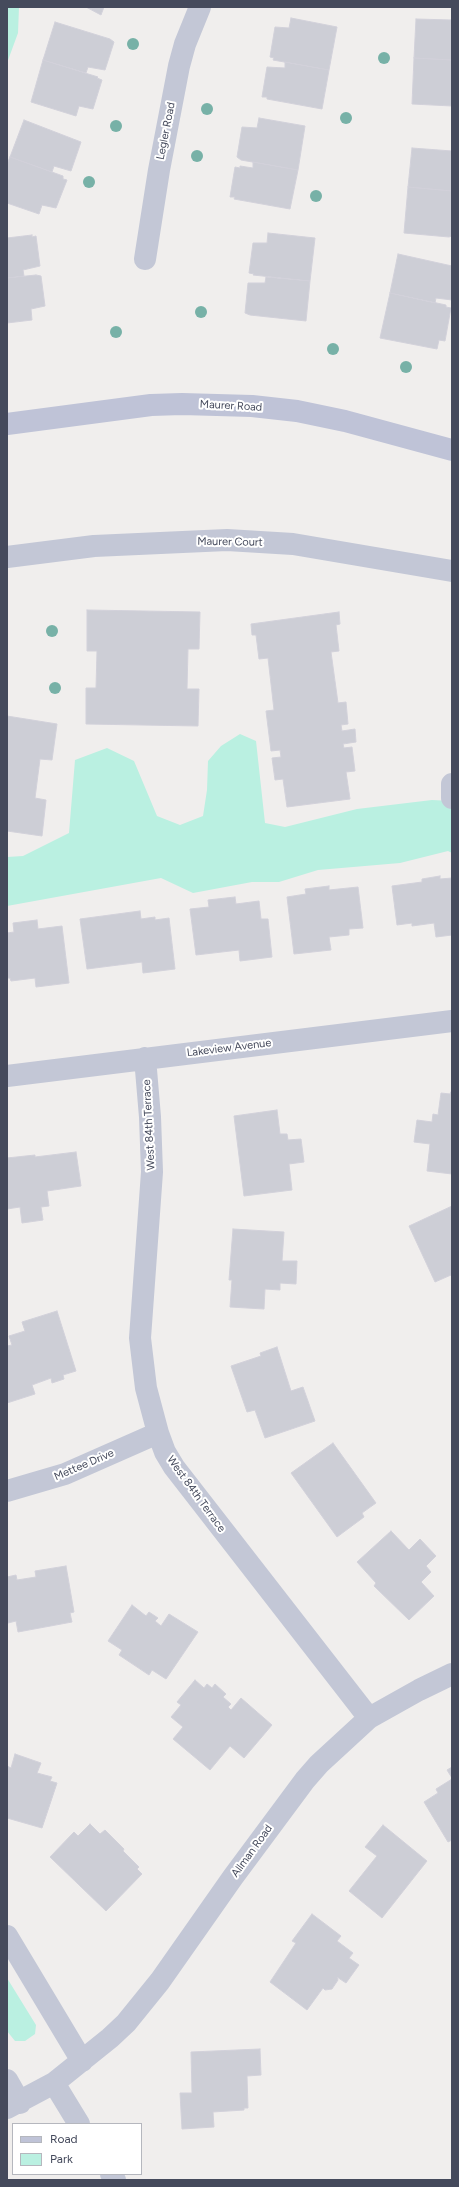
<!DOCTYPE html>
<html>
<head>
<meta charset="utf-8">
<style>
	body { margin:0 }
	#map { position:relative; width:459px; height:2187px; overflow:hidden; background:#f0eeed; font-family:Figtree,sans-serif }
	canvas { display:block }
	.frame { position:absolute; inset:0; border:8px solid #454a5c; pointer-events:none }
	.legend { position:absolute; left:12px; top:2123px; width:130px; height:52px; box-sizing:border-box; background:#fff; border:1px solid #b5b7be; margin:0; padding:5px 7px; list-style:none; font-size:12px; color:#454a5c }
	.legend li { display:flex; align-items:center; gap:8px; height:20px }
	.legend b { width:20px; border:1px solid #b5b7be }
</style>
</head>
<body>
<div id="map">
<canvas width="459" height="2187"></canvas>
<div class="frame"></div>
<ul class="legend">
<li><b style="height:5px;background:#bfc3d7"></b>Road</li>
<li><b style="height:11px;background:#baf0e1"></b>Park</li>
</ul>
</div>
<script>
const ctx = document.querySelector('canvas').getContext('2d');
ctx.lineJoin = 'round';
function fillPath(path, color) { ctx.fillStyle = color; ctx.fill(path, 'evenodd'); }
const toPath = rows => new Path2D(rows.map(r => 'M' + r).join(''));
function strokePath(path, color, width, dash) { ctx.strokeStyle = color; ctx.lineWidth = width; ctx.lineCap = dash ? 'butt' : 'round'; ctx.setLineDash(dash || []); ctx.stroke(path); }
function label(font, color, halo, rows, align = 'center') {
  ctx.font = font + ' Figtree,sans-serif'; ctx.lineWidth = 4; ctx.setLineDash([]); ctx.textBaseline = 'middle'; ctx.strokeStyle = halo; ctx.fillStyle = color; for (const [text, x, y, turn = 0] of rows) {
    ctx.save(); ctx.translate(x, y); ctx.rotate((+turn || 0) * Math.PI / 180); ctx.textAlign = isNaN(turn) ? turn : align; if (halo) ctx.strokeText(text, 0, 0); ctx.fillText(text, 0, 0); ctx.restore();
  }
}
const green = toPath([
	[7,7,19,7,18,33,7,63],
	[240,734,256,741,265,823,285,827,357,809,432,800,452,801,452,853,448,851,400,863,318,870,279,882,252,882,193,893,161,878,7,906,7,857,23,856,69,833,75,760,107,748,134,761,157,816,180,825,203,816,207,790,208,761,221,746],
	[7,1978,36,2025,35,2034,25,2041,15,2041,7,2031]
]);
const building = toPath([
	[86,7,104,7,101,15,86,7],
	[291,18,337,27,329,70,273,60,274,58,270,57,275,27,289,28,291,18],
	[416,19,452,20,452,60,414,58,416,19],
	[55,22,110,39,114,42,105,70,88,67,86,73,43,60,55,22],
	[414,58,452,60,452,106,412,104,414,58],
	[43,60,98,77,97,78,102,80,93,109,79,106,76,116,31,102,43,60],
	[285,62,329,70,322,109,267,99,267,97,262,97,267,67,285,68,285,62],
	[259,118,305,126,298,170,241,160,237,157,242,127,257,128,259,118],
	[24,120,81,142,71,171,54,166,52,172,10,157,24,120],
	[412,148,452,151,452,191,408,187,412,148],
	[10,157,63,176,63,179,67,180,56,208,42,205,39,214,7,203,7,164,10,157],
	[253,162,298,170,290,209,234,199,235,197,230,197,235,167,240,168,240,166,253,168,253,162],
	[408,187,452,191,452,236,449,237,404,233,408,187],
	[268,233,315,238,310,281,253,275,254,274,249,273,253,243,267,243,268,233],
	[32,235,32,237,36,236,40,266,23,270,24,276,7,278,7,238,32,235],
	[398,254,452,266,452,300,436,298,435,303,390,293,398,254],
	[36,275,41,276,45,306,31,309,32,320,7,323,7,278,36,275],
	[266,277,310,281,306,321,250,315,245,313,248,283,265,283,266,277],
	[390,293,446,305,446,307,451,308,445,341,439,340,437,349,380,338,390,293],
	[87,610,200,612,199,649,188,649,187,689,199,689,198,726,86,724,86,688,96,688,97,651,87,651,87,610],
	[339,612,340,624,336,625,339,651,331,652,338,703,346,702,348,724,341,725,342,731,355,729,356,742,343,744,344,748,352,747,355,771,346,772,350,799,287,807,283,779,275,780,272,758,281,757,280,750,271,751,266,711,274,710,268,658,259,659,256,635,252,635,251,624,339,612],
	[7,716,57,724,52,760,40,759,35,798,46,800,42,836,7,831,7,716],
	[440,876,440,879,452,878,452,935,436,937,434,923,412,926,412,923,397,925,392,886,422,882,422,879,440,876],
	[329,886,329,890,358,887,363,928,349,929,349,935,329,937,331,950,294,954,287,897,306,894,305,889,329,886],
	[235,897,236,904,259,901,261,919,268,919,272,957,240,961,239,950,196,955,190,909,209,907,208,900,235,897],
	[140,911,141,919,155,917,155,920,169,918,175,969,143,973,142,962,87,969,80,919,140,911],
	[37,920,38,929,62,926,69,983,36,987,35,978,11,981,10,978,7,978,7,933,14,932,13,923,37,920],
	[451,1092,452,1174,427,1171,430,1144,414,1142,417,1120,432,1122,433,1114,438,1115,441,1093,450,1094,451,1092],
	[277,1110,280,1134,287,1134,288,1140,301,1139,304,1162,289,1164,292,1190,244,1196,234,1116,277,1110],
	[76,1152,81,1186,47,1191,49,1206,41,1207,43,1220,22,1223,20,1207,7,1209,7,1158,35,1155,35,1157,76,1152],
	[452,1206,452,1278,451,1275,435,1282,409,1226,452,1206],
	[233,1229,284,1232,282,1261,297,1261,296,1284,280,1283,280,1290,265,1289,264,1309,230,1307,232,1280,229,1280,233,1229],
	[57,1311,76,1371,63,1375,64,1379,52,1383,51,1378,32,1385,35,1394,7,1403,7,1346,12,1345,9,1336,25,1331,22,1322,57,1311],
	[277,1347,291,1391,303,1387,315,1421,265,1438,255,1410,247,1412,231,1366,261,1356,260,1353,277,1347],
	[333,1443,376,1503,362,1513,364,1517,337,1537,291,1473,333,1443],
	[391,1531,409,1550,420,1539,436,1556,426,1566,431,1572,421,1582,434,1596,409,1620,374,1586,376,1583,357,1562,391,1531],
	[66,1566,74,1612,70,1613,72,1622,18,1632,16,1621,8,1623,7,1619,7,1577,16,1575,17,1580,36,1577,35,1571,66,1566],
	[132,1605,146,1616,149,1612,158,1618,155,1621,161,1626,169,1614,198,1632,166,1679,152,1670,149,1675,119,1655,122,1650,108,1641,132,1605],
	[195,1680,204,1688,207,1684,212,1688,215,1684,226,1694,223,1697,231,1704,228,1707,231,1710,241,1698,272,1725,244,1758,230,1746,210,1770,173,1739,183,1727,171,1717,181,1705,177,1702,195,1680],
	[15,1754,41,1763,37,1773,52,1777,50,1781,57,1783,42,1828,7,1818,7,1766,11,1768,15,1754],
	[452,1767,452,1778,447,1770,452,1767],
	[452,1779,452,1840,448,1842,424,1802,438,1793,436,1789,452,1779],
	[90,1824,100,1834,105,1830,124,1849,123,1851,139,1867,137,1869,142,1874,106,1911,50,1857,74,1832,78,1836,90,1824],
	[383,1825,427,1861,382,1918,349,1891,377,1856,365,1847,383,1825],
	[312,1914,341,1936,337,1941,353,1953,349,1958,359,1965,346,1983,337,1977,338,1980,332,1989,325,1990,323,1988,307,2010,270,1982,296,1943,292,1941,312,1914],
	[260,2049,261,2075,247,2076,248,2108,244,2108,244,2110,213,2112,214,2127,182,2129,180,2093,192,2093,191,2052,260,2049]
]);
const street = toPath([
	[145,259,159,170,179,66,185,44,200,7],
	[7,557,94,546,227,540,293,544,452,571],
	[452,798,452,784],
	[145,1058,150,1117,152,1172,140,1338,146,1388,158,1433,165,1452,174,1467,369,1718],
	[7,1076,452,1021],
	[7,1491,65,1474,158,1433],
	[7,1936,82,2061],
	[7,2080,20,2103],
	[54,2083,79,2124],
	[7,2108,54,2083,110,2038,126,2023,160,1981,233,1877,305,1780,319,1764,369,1718,419,1690,452,1674],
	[111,2174,115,2180]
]);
const secondary = toPath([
	[7,424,151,405,182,404,252,406,297,411,345,421,452,450]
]);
const trees = [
	[133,44],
	[384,58],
	[207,109],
	[346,118],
	[116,126],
	[197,156],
	[89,182],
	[316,196],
	[201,312],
	[116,332],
	[333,349],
	[406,367],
	[52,631],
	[55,688]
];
const streetNames = [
	["Legler Road",166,131,-79],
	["Maurer Road",231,406,3],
	["Maurer Court",230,542,1],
	["Lakeview Avenue",229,1048,-7],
	["West 84th Terrace",149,1125,-93],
	["Mettee Drive",84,1465,-23],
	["West 84th Terrace",196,1494,54],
	["Allman Road",252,1851,-54]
];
fillPath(green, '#baf0e1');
fillPath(building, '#cdced6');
strokePath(building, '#d2d1da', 1);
strokePath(street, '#c3c7d6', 22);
strokePath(secondary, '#bfc3d7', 22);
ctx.fillStyle = '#77b1a7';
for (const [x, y] of trees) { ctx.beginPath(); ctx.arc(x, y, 6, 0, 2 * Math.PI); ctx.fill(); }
label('11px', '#454a5c', '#fff', streetNames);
</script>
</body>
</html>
